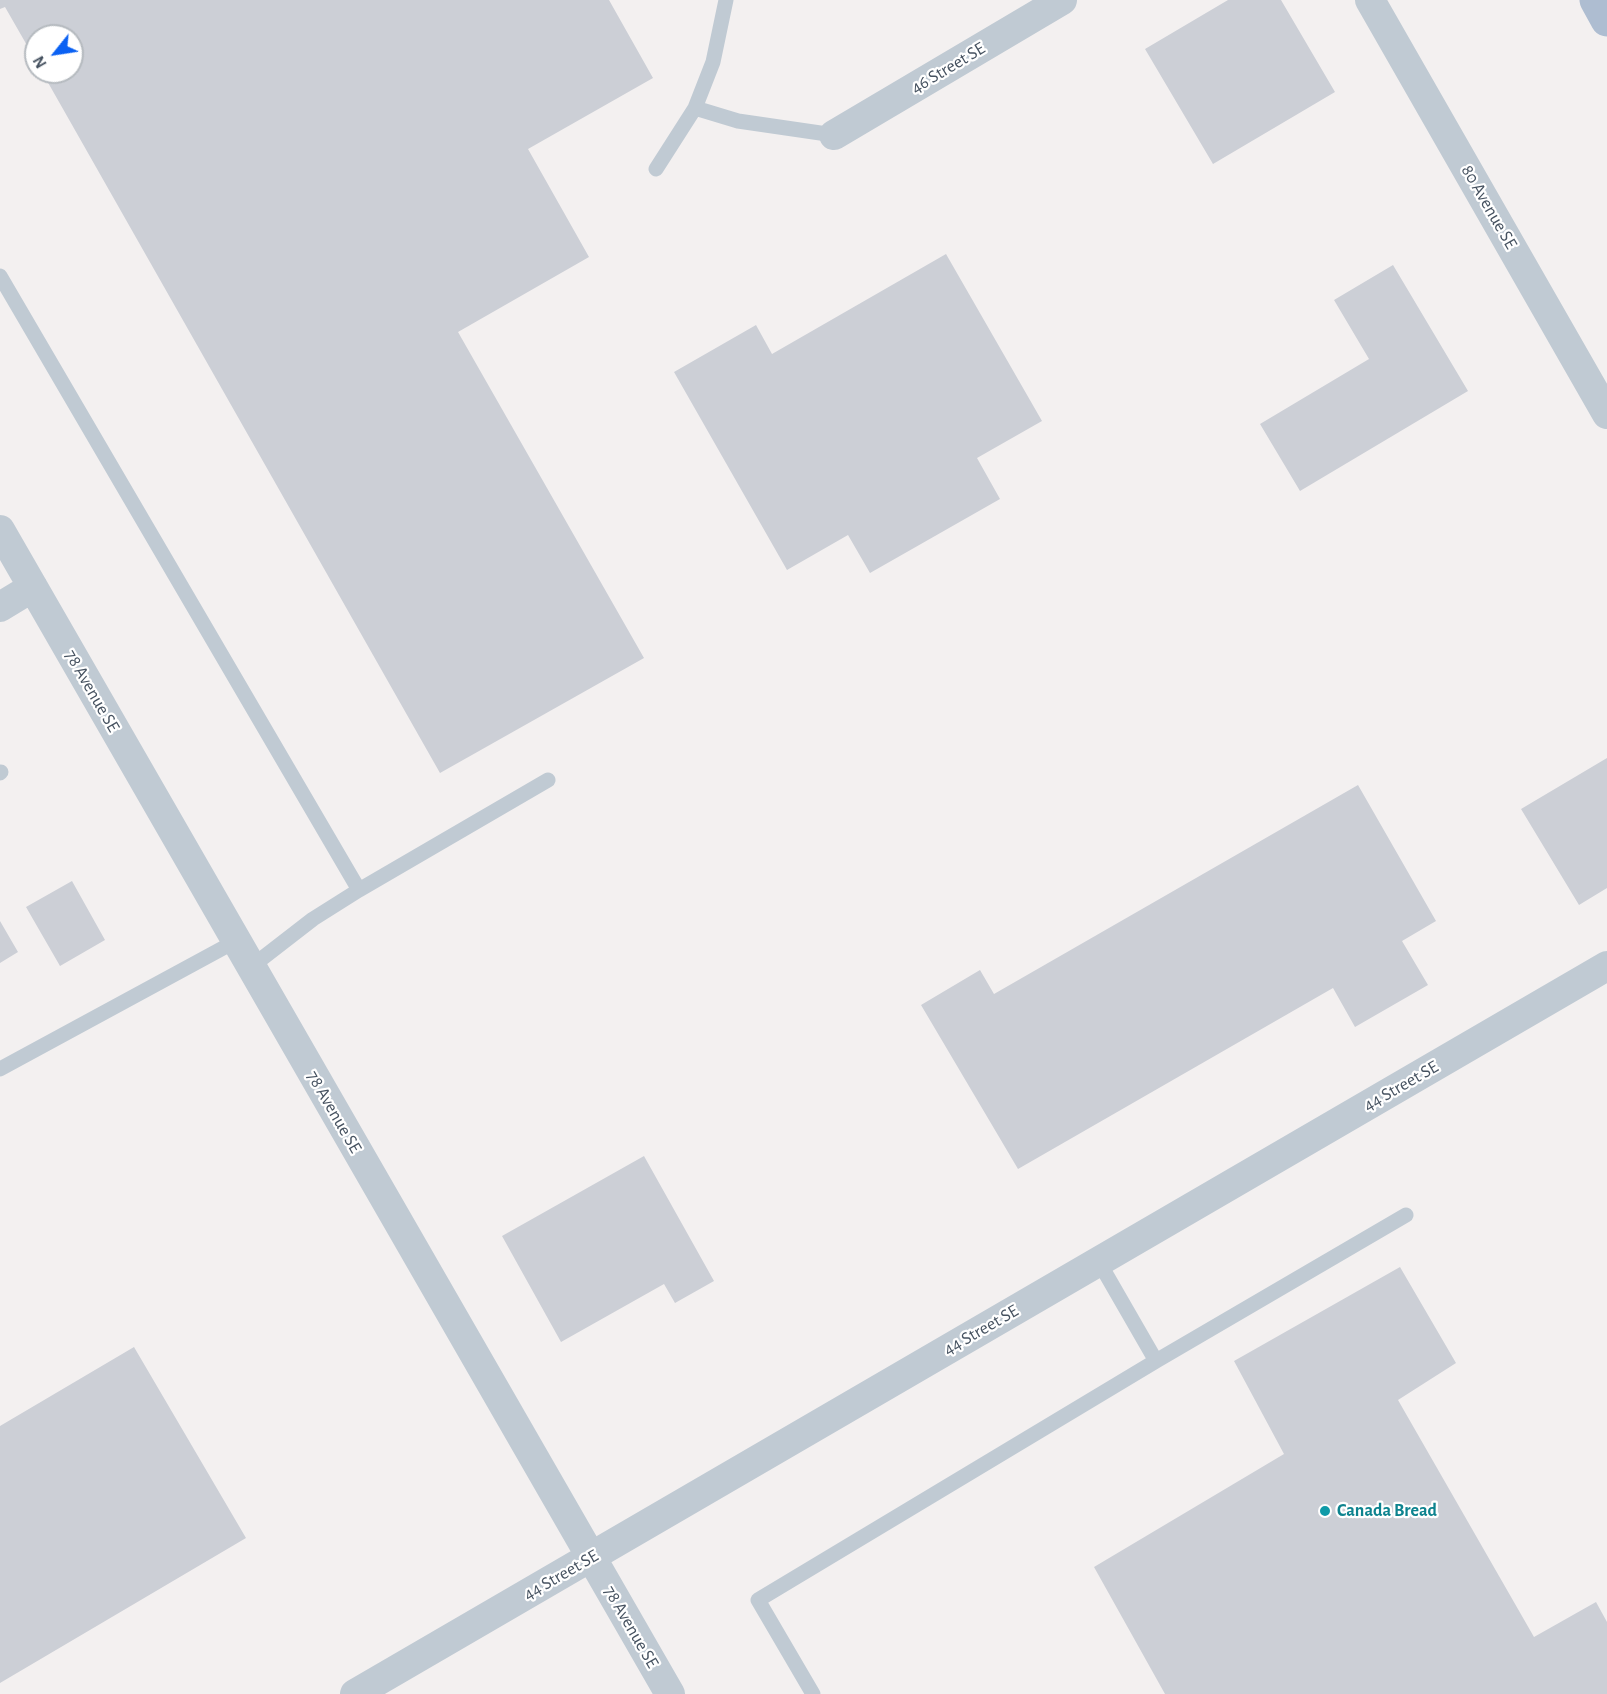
<!DOCTYPE html>
<html>
<head>
<meta charset="utf-8">
<style>
	body { margin:0 }
	#map { position:relative; width:1607px; height:1694px; overflow:hidden; background:#f3f0f0; font-family:"Alegreya Sans",sans-serif }
	canvas { display:block }
	.north { position:absolute; left:24px; top:24px; width:60px; height:60px; box-sizing:border-box; background:#fff; border:2px solid #b5babf; border-radius:50%; rotate:240deg; font-size:16px; font-weight:700; line-height:24px; text-align:center; color:#465260 }
	.north::after { content:''; display:block; margin:auto; width:21px; height:27px; background:#0a61f3; clip-path:polygon(50% 0,100% 100%,50% 72%,0 100%) }
</style>
</head>
<body>
<div id="map">
<canvas width="1607" height="1694"></canvas>
<div class="north">N</div>
</div>
<script>
const ctx = document.querySelector('canvas').getContext('2d');
ctx.lineJoin = 'round';
function fillPath(path, color) { ctx.fillStyle = color; ctx.fill(path, 'evenodd'); }
const toPath = rows => new Path2D(rows.map(r => 'M' + r).join(''));
function strokePath(path, color, width, dash) { ctx.strokeStyle = color; ctx.lineWidth = width; ctx.lineCap = dash ? 'butt' : 'round'; ctx.setLineDash(dash || []); ctx.stroke(path); }
function label(font, color, halo, rows, align = 'center') {
  ctx.font = font + ' "Alegreya Sans",sans-serif'; ctx.lineWidth = 4.5; ctx.setLineDash([]); ctx.textBaseline = 'middle'; ctx.strokeStyle = halo; ctx.fillStyle = color; for (const [text, x, y, turn = 0] of rows) {
    ctx.save(); ctx.translate(x, y); ctx.rotate((+turn || 0) * Math.PI / 180); ctx.textAlign = isNaN(turn) ? turn : align; if (halo) ctx.strokeText(text, 0, 0); ctx.fillText(text, 0, 0); ctx.restore();
  }
}
const building = toPath([
	[0,0,609,0,653,78,528,149,589,257,458,332,644,658,440,773,42,72,72,72,72,36,36,36,36,61,5,7,0,9],
	[1228,0,1281,0,1335,92,1213,164,1145,49],
	[946,254,1042,421,977,458,1000,499,870,573,848,535,787,570,674,372,756,325,772,354],
	[1393,265,1468,391,1300,491,1260,424,1369,359,1334,300],
	[1607,758,1607,888,1579,905,1521,809],
	[1358,785,1436,921,1402,941,1428,985,1355,1027,1333,988,1018,1169,921,1005,980,970,994,994],
	[72,881,105,940,60,966,26,907],
	[0,921,18,952,0,963],
	[644,1156,714,1281,675,1303,664,1284,561,1342,502,1236],
	[1400,1267,1456,1363,1398,1400,1534,1637,1596,1602,1607,1622,1607,1694,1165,1694,1094,1567,1284,1454,1234,1361],
	[134,1347,246,1538,0,1683,0,1426]
]);
const service = toPath([
	[726,0,713,62,695,108,738,121,834,135],
	[656,169,695,108],
	[0,276,359,890],
	[0,773,1,772],
	[251,967,313,919,359,890,548,780],
	[0,1069,236,941],
	[1099,1262,1156,1361,1406,1215],
	[813,1694,758,1600,1156,1361]
]);
const minor = toPath([
	[1370,0,1607,414],
	[834,135,1062,0],
	[0,530,670,1694],
	[0,607,33,587],
	[355,1694,1607,966]
]);
const primary = toPath([
	[1596,0,1607,20]
]);
const markers = [
	[1325,1511,6,"#0f9aa8"]
];
const streetNames = [
	["46 Street SE",948,68,-31],
	["80 Avenue SE",1489,207,60],
	["78 Avenue SE",92,691,60],
	["44 Street SE",1401,1086,-30],
	["78 Avenue SE",334,1112,60],
	["44 Street SE",981,1330,-30],
	["44 Street SE",561,1575,-30],
	["78 Avenue SE",631,1627,60]
];
const cultureNames = [
	["Canada Bread",1337,1511]
];
fillPath(building, '#cccfd6');
strokePath(service, '#c0cad3', 15);
strokePath(minor, '#c0cad3', 30);
strokePath(primary, '#aebdd1', 33);
for (const [x, y, r, color] of markers) { const dot = new Path2D(); dot.arc(x, y, r, 0, 2 * Math.PI); ctx.fillStyle = color; ctx.fill(dot); strokePath(dot, '#fff', 2); }
label('18px', '#465260', '#fff', streetNames);
label('bold 18px', '#0d838f', '#fff', cultureNames, 'left');
</script>
</body>
</html>
